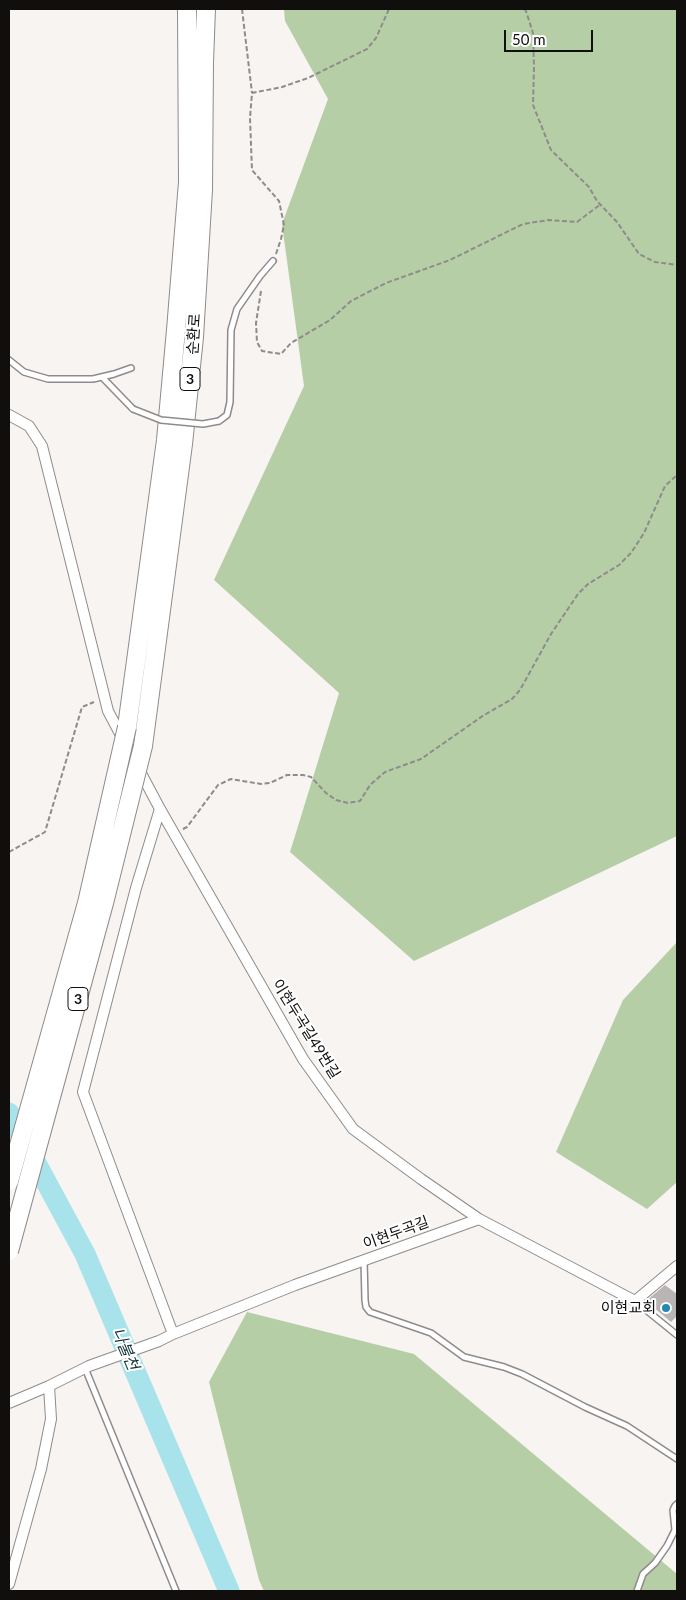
<!DOCTYPE html>
<html>
<head>
<meta charset="utf-8">
<style>
	body { margin:0 }
	#map { position:relative; width:686px; height:1600px; overflow:hidden; background:#f7f4f2; font-family:Lato,sans-serif }
	canvas { display:block }
	.frame { position:absolute; inset:0; border:10px solid #100f0e; pointer-events:none }
	.scale { position:absolute; left:504px; top:30px; width:89px; height:22px; box-sizing:border-box; border:2px solid #100f0e; border-top:0; padding-left:6px; font-size:15px; line-height:18px; white-space:nowrap; color:#100f0e; -webkit-text-stroke:4px #fff; paint-order:stroke }
</style>
</head>
<body>
<div id="map">
<canvas width="686" height="1600"></canvas>
<div class="frame"></div>
<div class="scale">50 m</div>
</div>
<script>
const ctx = document.querySelector('canvas').getContext('2d');
ctx.lineJoin = 'round';
function fillPath(path, color) { ctx.fillStyle = color; ctx.fill(path, 'evenodd'); }
const toPath = rows => new Path2D(rows.map(r => 'M' + r).join(''));
function strokePath(path, color, width, dash) { ctx.strokeStyle = color; ctx.lineWidth = width; ctx.lineCap = dash ? 'butt' : 'round'; ctx.setLineDash(dash || []); ctx.stroke(path); }
function label(font, color, halo, rows, align = 'center') {
  ctx.font = font + ' Lato,"Noto Sans KR",sans-serif'; ctx.lineWidth = 4; ctx.setLineDash([]); ctx.textBaseline = 'middle'; ctx.strokeStyle = halo; ctx.fillStyle = color; for (const [text, x, y, turn = 0] of rows) {
    ctx.save(); ctx.translate(x, y); ctx.rotate((+turn || 0) * Math.PI / 180); ctx.textAlign = isNaN(turn) ? turn : align; if (halo) ctx.strokeText(text, 0, 0); ctx.fillText(text, 0, 0); ctx.restore();
  }
}
const forest = toPath([
	[284,9,677,9,677,836,414,961,290,852,339,693,214,580,304,386,282,224,328,99,285,21],
	[677,942,677,1182,647,1209,556,1152,623,1000],
	[247,1312,414,1354,677,1574,677,1591,264,1591,259,1580,209,1382]
]);
const river = toPath([
	[9,1113,85,1254,229,1591]
]);
const building = toPath([
	[665,1285,677,1294,677,1316,671,1322,646,1301]
]);
const path = toPath([
	[242,9,252,93],
	[524,9,526,11,533,33,534,67,533,105,551,150,589,187,597,201,617,222,639,254,655,262,677,265],
	[276,254,281,239,284,225,279,201,252,170,250,118,252,93,282,87,308,78,367,49,376,38,389,9],
	[261,291,256,323,257,342,262,351,281,354,291,343,330,320,351,301,386,283,450,260,523,224,549,220,577,222,601,204],
	[183,829,187,827,218,785,231,779,261,784,270,783,287,775,303,775,311,777,326,793,336,800,348,803,360,801,370,785,385,772,421,759,484,715,512,699,520,690,551,634,578,594,588,584,619,565,631,553,644,533,665,486,677,475],
	[9,852,45,832,82,707,94,702]
]);
const lane = toPath([
	[9,360,24,372,48,379,93,379,114,374,131,368],
	[102,377,133,409],
	[219,421,227,415,230,402,231,330,237,309,260,276,273,261],
	[364,1260,365,1300,366,1307,370,1312,431,1333,464,1357,504,1367,522,1374,585,1407,627,1426,677,1459],
	[635,1301,677,1335],
	[85,1368,176,1591],
	[637,1591,643,1574,655,1563,667,1546,675,1530,673,1510,675,1506,677,1504]
]);
const street = toPath([
	[9,415,29,426,42,446,108,711,160,809,303,1059,353,1129,421,1179,479,1219,635,1301,677,1266],
	[160,809,136,888,83,1092,173,1334],
	[9,1403,49,1386,89,1366,159,1341,173,1334,295,1285,479,1219],
	[9,1584,41,1469,51,1419,49,1386]
]);
const highway = toPath([
	[127,727,166,440,176,330,188,182,187,9],
	[143,746,183,444,194,337,203,190,204,62,206,9]
]);
const laneBridge = toPath([
	[133,409,161,420,203,424,219,421]
]);
const highwayBridge = toPath([
	[9,1181,87,903,127,727],
	[9,1251,104,903,143,746]
]);
const markers = [
	[666,1308,5,"#2488b2"]
];
const shields = [
	[190,379,20],
	[78,999,20]
];
const shieldNames = [
	["3",190,379],
	["3",78,999]
];
const streetNames = [
	["순환로",194,334,-86],
	["이현두곡길49번길",306,1029,58],
	["이현두곡길",396,1233,-20]
];
const poiNames = [
	["이현교회",656,1308]
];
const waterNames = [
	["나불천",125,1349,67]
];
fillPath(forest, '#b6cea6');
strokePath(river, '#a8e3eb', 21);
fillPath(building, '#b8b5b4');
strokePath(lane, '#8f8b8a', 8);
strokePath(street, '#8f8b8a', 12);
strokePath(highway, '#8f8b8a', 20);
strokePath(path, '#8e8c8b', 2, [5, 2.5]);
strokePath(lane, '#fff', 5);
strokePath(street, '#fff', 10);
strokePath(highway, '#fff', 18);
strokePath(laneBridge, '#8f8b8a', 8, []);
strokePath(highwayBridge, '#8f8b8a', 20, []);
strokePath(laneBridge, '#fff', 5);
strokePath(highwayBridge, '#fff', 18);
for (const [x, y, r, color] of markers) { const dot = new Path2D(); dot.arc(x, y, r, 0, 2 * Math.PI); ctx.fillStyle = color; ctx.fill(dot); strokePath(dot, '#fff', 2); }
for (const [x, y, w] of shields) { const box = new Path2D(); box.roundRect(x - w / 2, y - 11.5, w, 23, 4); ctx.fillStyle = '#fff'; ctx.fill(box); strokePath(box, '#100f0e', 1); }
label('bold 14px', '#100f0e', null, shieldNames);
label('15px', '#100f0e', '#fff', streetNames);
label('15px', '#100f0e', '#fff', poiNames, 'right');
label('italic 16px', '#143336', '#fff', waterNames);
</script>
</body>
</html>
